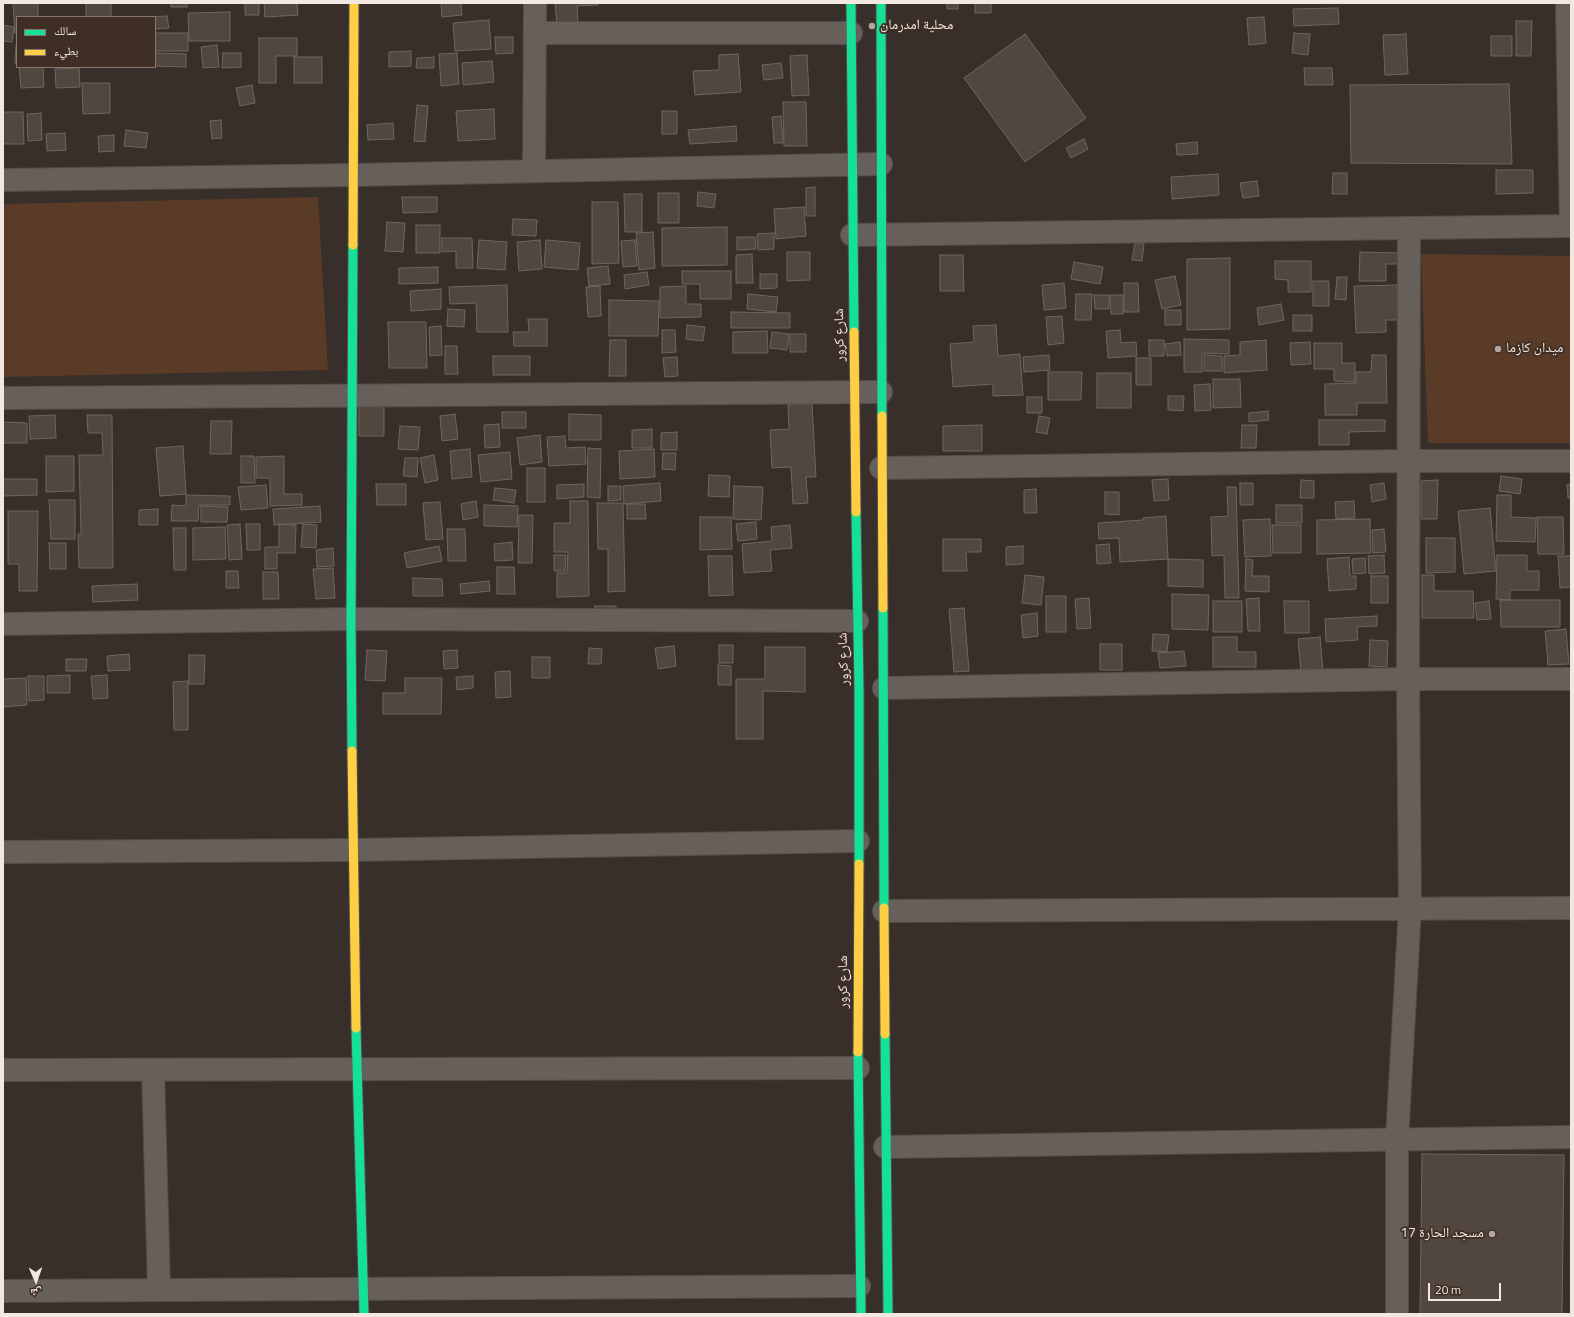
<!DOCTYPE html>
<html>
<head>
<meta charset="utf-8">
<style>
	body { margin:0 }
	#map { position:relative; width:1574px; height:1317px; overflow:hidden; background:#382f2a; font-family:"Titillium Web","Noto Naskh Arabic",sans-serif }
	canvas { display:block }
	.frame { position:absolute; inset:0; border:4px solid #f2e7e1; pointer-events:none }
	.legend { position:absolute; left:16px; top:16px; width:140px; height:52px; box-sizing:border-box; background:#3e2e24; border:1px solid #867870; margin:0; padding:5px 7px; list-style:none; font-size:12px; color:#f2e7e1 }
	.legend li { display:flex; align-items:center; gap:8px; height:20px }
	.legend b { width:20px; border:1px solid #867870 }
	.north { position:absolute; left:16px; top:1261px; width:40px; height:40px; -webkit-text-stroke:3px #3e2e24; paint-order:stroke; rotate:178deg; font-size:11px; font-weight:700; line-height:16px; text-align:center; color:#f2e7e1 }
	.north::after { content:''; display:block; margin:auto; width:14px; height:18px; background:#f2e7e1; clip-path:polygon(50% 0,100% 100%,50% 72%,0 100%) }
	.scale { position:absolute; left:1428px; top:1283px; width:73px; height:18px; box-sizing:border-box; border:2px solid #f2e7e1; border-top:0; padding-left:5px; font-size:12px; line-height:14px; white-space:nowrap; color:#f2e7e1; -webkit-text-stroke:3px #3e2e24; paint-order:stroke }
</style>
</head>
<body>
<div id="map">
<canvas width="1574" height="1317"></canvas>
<div class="frame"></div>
<ul class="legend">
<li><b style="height:5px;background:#16e098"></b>سالك</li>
<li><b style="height:5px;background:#ffcf43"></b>بطيء</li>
</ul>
<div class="north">ش</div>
<div class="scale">20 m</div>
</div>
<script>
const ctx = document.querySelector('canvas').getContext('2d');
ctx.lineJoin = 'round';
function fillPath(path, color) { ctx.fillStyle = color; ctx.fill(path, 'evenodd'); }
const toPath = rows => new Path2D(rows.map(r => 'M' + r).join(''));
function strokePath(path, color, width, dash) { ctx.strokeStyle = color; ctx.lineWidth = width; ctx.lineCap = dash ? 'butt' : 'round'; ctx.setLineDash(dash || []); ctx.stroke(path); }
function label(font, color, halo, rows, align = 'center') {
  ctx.font = font + ' "Titillium Web","Noto Naskh Arabic",sans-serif'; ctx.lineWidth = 3.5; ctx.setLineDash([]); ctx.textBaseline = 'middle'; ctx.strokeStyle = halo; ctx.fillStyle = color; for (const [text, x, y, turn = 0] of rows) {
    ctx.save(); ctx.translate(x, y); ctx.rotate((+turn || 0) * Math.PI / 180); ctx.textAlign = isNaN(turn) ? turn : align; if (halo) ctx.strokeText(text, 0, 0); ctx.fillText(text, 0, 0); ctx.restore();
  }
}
const green = toPath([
	[318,197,328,370,3,377,3,204],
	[1421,254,1571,256,1571,443,1428,443]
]);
const building = toPath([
	[13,3,38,3,38,17,17,17,17,33,15,33,13,3],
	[86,3,111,3,111,17,86,17,86,3],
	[171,3,187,3,187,7,171,7,171,3],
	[245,3,259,3,259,15,245,15,245,3],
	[264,3,297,3,298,15,265,17,264,3],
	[441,3,461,3,462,15,442,17,441,3],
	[555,3,598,3,598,5,577,6,578,24,557,25,555,3],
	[947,3,958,3,958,9,947,9,947,3],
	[975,3,991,3,991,13,975,13,975,3],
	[1338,8,1339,24,1294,26,1293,9,1338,8],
	[230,12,230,41,189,41,188,13,230,12],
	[167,16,169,28,155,29,155,17,149,17,167,16],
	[1264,17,1266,43,1249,45,1247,18,1264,17],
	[489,20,491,49,455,51,453,23,489,20],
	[1516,21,1532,21,1531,56,1516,56,1516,21],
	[3,25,14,27,12,42,3,41,3,25],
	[155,33,188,33,188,51,155,51,155,33],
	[1294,33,1310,34,1308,55,1292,53,1294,33],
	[1025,34,1086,118,1025,162,964,78,1025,34],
	[1406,34,1408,74,1385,75,1383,35,1406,34],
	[1491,36,1512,36,1512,56,1491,56,1491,36],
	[495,37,513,37,513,53,496,54,495,37],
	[259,38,297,38,297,56,276,56,276,83,259,83,259,38],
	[16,45,17,45,17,63,15,63,16,45],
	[217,45,219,67,203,68,201,47,217,45],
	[411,51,411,66,389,67,389,52,411,51],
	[155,53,186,54,186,67,155,66,155,53],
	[223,53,241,53,241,67,222,68,223,53],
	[457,53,459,84,441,86,439,54,457,53],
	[738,54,741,92,695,95,693,71,719,70,719,55,738,54],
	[807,55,809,95,792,96,790,56,807,55],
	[294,57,322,57,322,83,294,83,294,57],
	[434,57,434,68,416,68,417,58,434,57],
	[492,61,494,82,463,85,462,63,492,61],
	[781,63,783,78,764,80,762,65,781,63],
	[19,67,43,67,44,87,21,88,19,67],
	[79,68,80,87,56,88,55,69,79,68],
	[1304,68,1332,68,1333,85,1305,85,1304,68],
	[82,83,110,83,110,113,83,114,82,83],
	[1509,84,1512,164,1351,163,1350,85,1509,84],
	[252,85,255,103,240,106,236,88,252,85],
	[783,102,806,102,807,146,784,146,783,102],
	[417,105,428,106,425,142,414,141,417,105],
	[494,109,495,139,458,141,456,111,494,109],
	[662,111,677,111,677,134,662,134,662,111],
	[3,112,23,112,24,144,3,144,3,112],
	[41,113,42,140,28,141,27,114,41,113],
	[781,116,783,143,774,143,772,117,781,116],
	[221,120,222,138,212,139,210,121,221,120],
	[393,123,394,139,368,140,367,125,393,123],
	[736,126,737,141,690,144,688,130,736,126],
	[126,130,148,133,146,148,124,146,126,130],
	[65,133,66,150,47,151,46,134,65,133],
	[114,135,114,151,99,152,98,136,114,135],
	[1084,139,1088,149,1071,158,1066,148,1084,139],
	[1197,142,1198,154,1177,155,1176,144,1197,142],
	[1496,170,1533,170,1533,193,1496,194,1496,170],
	[1333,173,1347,173,1347,194,1332,194,1333,173],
	[1218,174,1219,195,1172,199,1171,177,1218,174],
	[1257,181,1259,196,1243,198,1240,183,1257,181],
	[815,187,815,216,806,216,806,188,815,187],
	[698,192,716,194,714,208,697,206,698,192],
	[658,193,679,193,679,223,658,223,658,193],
	[624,194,642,194,642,232,625,232,624,194],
	[402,197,437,197,437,212,403,213,402,197],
	[592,202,618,202,619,263,592,264,592,202],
	[804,207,806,236,776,239,774,209,804,207],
	[513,219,537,220,536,236,512,235,513,219],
	[387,222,405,223,403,252,385,251,387,222],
	[416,225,440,225,440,253,416,253,416,225],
	[727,227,727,265,662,266,662,228,727,227],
	[653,232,655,268,639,270,636,233,653,232],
	[774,233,774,249,758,250,757,234,774,233],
	[737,237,755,237,756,249,737,250,737,237],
	[442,238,472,238,473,268,456,268,456,251,442,252,442,238],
	[479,240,507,242,505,270,477,268,479,240],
	[540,240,542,269,519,271,517,242,540,240],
	[546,240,580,243,578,270,544,267,546,240],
	[635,240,637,266,623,267,621,241,635,240],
	[1135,243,1144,244,1142,261,1132,260,1135,243],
	[787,252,810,252,810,280,787,281,787,252],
	[1360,252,1398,253,1398,264,1386,264,1386,281,1359,281,1360,252],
	[752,254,753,283,736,283,736,255,752,254],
	[940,255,963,255,964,291,940,291,940,255],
	[1230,258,1230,329,1187,330,1187,259,1230,258],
	[1275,261,1311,261,1311,292,1288,292,1288,280,1275,279,1275,261],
	[1074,262,1103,267,1100,284,1071,279,1074,262],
	[608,266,610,284,589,286,587,268,608,266],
	[438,267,438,283,399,284,399,268,438,267],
	[682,271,731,271,731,299,700,299,700,284,682,284,682,271],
	[647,272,649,285,625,289,624,275,647,272],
	[760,274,777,274,777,288,760,289,760,274],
	[1175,276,1181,305,1162,309,1155,280,1175,276],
	[1337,277,1347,277,1346,300,1335,299,1337,277],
	[1313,281,1329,281,1329,306,1313,306,1313,281],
	[1064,283,1066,308,1044,310,1042,285,1064,283],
	[1124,283,1138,283,1139,312,1124,312,1124,283],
	[507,285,508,332,477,332,476,303,450,304,449,287,507,285],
	[1397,285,1398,320,1386,320,1386,332,1356,333,1354,286,1397,285],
	[600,286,601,316,588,317,586,287,600,286],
	[686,286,686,304,701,304,701,317,660,318,660,287,686,286],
	[441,289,441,309,411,311,410,291,441,289],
	[748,294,778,297,776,312,747,309,748,294],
	[1076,294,1092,294,1091,320,1075,320,1076,294],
	[1094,295,1109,295,1109,309,1095,309,1094,295],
	[1110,295,1123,295,1123,314,1111,314,1110,295],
	[609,300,659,301,658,336,609,336,609,300],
	[1281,304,1284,320,1259,325,1257,308,1281,304],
	[448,309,465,310,464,327,447,326,448,309],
	[1165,310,1181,310,1181,325,1165,325,1165,310],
	[731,312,790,313,790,328,731,328,731,312],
	[1293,315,1312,315,1312,331,1293,331,1293,315],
	[1062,316,1064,343,1048,345,1046,317,1062,316],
	[528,319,547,319,547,346,514,346,513,332,529,332,528,319],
	[388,322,426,322,427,368,389,368,388,322],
	[687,325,705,327,703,341,686,339,687,325],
	[996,325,998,356,1020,354,1023,395,993,396,993,384,953,387,950,344,974,342,973,326,996,325],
	[441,326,442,355,430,356,429,327,441,326],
	[662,330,675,330,676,352,662,353,662,330],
	[1120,330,1121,343,1136,342,1137,356,1108,358,1106,331,1120,330],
	[767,331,768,353,733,353,733,332,767,331],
	[772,332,789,334,787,350,770,348,772,332],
	[790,334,806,334,806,352,790,352,790,334],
	[1184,339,1229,340,1229,354,1202,353,1202,372,1184,372,1184,339],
	[610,340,626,340,626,376,609,376,610,340],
	[1149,340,1164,340,1164,356,1149,356,1149,340],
	[1266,340,1267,370,1224,373,1224,356,1240,355,1240,342,1266,340],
	[1180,342,1181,355,1167,356,1165,344,1180,342],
	[1310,342,1311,364,1291,365,1290,343,1310,342],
	[1314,343,1342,343,1342,363,1355,363,1355,382,1334,381,1334,369,1314,369,1314,343],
	[445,346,457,346,458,374,445,374,445,346],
	[1049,355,1050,370,1024,372,1023,357,1049,355],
	[1204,355,1222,356,1222,371,1204,371,1204,355],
	[1372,355,1386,355,1387,403,1357,403,1357,415,1325,415,1325,384,1356,383,1356,372,1371,372,1372,355],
	[493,356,530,356,530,375,493,375,493,356],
	[677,357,678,376,665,377,663,358,677,357],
	[1136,358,1151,358,1151,385,1136,385,1136,358],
	[1048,372,1082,372,1081,400,1048,400,1048,372],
	[1097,373,1131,373,1131,408,1097,408,1097,373],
	[1213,379,1240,379,1241,407,1213,408,1213,379],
	[1210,384,1211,410,1195,411,1194,385,1210,384],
	[1168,396,1184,396,1183,411,1168,410,1168,396],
	[1027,397,1042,397,1042,413,1027,413,1027,397],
	[812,404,816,477,806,477,808,503,793,504,791,467,772,468,770,430,789,429,788,405,812,404],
	[359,405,384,405,384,436,359,436,359,405],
	[1268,411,1269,420,1249,422,1249,413,1268,411],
	[502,412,526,412,526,428,502,428,502,412],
	[455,414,458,439,442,441,440,416,455,414],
	[569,414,601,415,601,440,569,440,569,414],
	[55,415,56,438,30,439,29,416,55,415],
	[87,415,112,415,113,568,79,568,78,534,81,534,79,455,103,455,102,433,88,433,87,415],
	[1039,416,1050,418,1047,434,1036,432,1039,416],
	[1319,420,1385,420,1385,431,1349,432,1349,445,1319,445,1319,420],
	[211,421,232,421,231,454,210,454,211,421],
	[3,422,27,423,27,443,3,443,3,422],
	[499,424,500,447,485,448,484,425,499,424],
	[982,425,982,451,943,451,943,426,982,425],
	[1242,425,1257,425,1256,448,1241,448,1242,425],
	[400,426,420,427,418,450,398,449,400,426],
	[652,429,652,448,632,448,632,430,652,429],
	[677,432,677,450,661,450,661,433,677,432],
	[540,435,542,462,520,465,517,438,540,435],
	[565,436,566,448,585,447,586,464,549,466,547,437,565,436],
	[183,446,186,494,160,496,156,448,183,446],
	[588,448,601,449,600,498,587,497,588,448],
	[470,449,472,477,452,479,450,451,470,449],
	[654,449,655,477,620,479,619,451,654,449],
	[510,452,512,479,481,482,478,455,510,452],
	[663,453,676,453,675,470,662,469,663,453],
	[434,455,438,480,425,483,420,458,434,455],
	[46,456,74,456,74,491,46,492,46,456],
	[241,456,254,456,255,483,241,483,241,456],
	[284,456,284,494,302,494,302,505,270,506,270,478,256,478,256,457,284,456],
	[405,458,418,458,417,477,403,476,405,458],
	[527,468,545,468,545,502,527,502,527,468],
	[709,475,730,476,729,497,708,496,709,475],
	[1501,476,1522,479,1520,494,1499,491,1501,476],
	[3,479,37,479,37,495,3,496,3,479],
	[1168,479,1169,500,1154,501,1152,480,1168,479],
	[1301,480,1314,481,1314,498,1300,498,1301,480],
	[1438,480,1437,519,1421,519,1421,481,1438,480],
	[660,483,661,501,624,504,623,486,660,483],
	[1240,483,1253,483,1253,505,1240,505,1240,483],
	[1384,483,1386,499,1372,502,1370,485,1384,483],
	[376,484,406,484,406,505,377,505,376,484],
	[584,484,584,497,557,499,557,485,584,484],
	[1571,484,1571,498,1568,498,1567,485,1571,484],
	[266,485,268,508,241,510,238,487,266,485],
	[608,486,621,486,621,500,608,501,608,486],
	[734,486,763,487,761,520,733,519,734,486],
	[1227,487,1236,487,1239,598,1225,598,1224,555,1212,556,1211,517,1228,516,1227,487],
	[495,488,516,490,514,503,493,500,495,488],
	[1036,489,1037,513,1024,513,1024,490,1036,489],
	[1105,492,1119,492,1119,515,1105,514,1105,492],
	[186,495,230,496,230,505,199,505,198,521,171,521,172,505,186,506,186,495],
	[1497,495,1511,495,1511,517,1536,518,1535,542,1496,541,1497,495],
	[49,500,75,500,75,539,51,539,49,500],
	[476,501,478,517,463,520,461,504,476,501],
	[570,501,588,501,589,596,557,597,557,573,567,573,568,552,554,552,554,523,570,523,570,501],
	[1354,501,1355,518,1336,519,1335,502,1354,501],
	[440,502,443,539,426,540,423,503,440,502],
	[597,503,623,503,625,591,608,592,608,549,598,549,597,503],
	[627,504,645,504,646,519,627,519,627,504],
	[484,505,518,506,517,527,484,526,484,505],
	[1276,505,1302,505,1302,523,1276,523,1276,505],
	[201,506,228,507,227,522,201,522,201,506],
	[320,506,321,522,274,525,273,509,320,506],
	[1490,508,1496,571,1464,574,1458,511,1490,508],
	[158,509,158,525,139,525,139,510,158,509],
	[8,511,38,511,37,591,19,591,19,564,8,564,8,511],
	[519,515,533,515,532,563,518,563,519,515],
	[1166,516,1168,559,1120,562,1119,538,1099,539,1098,523,1143,520,1143,518,1166,516],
	[700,517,731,517,732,549,700,550,700,517],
	[1537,517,1563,517,1564,554,1538,554,1537,517],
	[1270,519,1271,556,1245,557,1243,520,1270,519],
	[1370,519,1371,553,1317,554,1317,520,1370,519],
	[756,522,757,539,738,541,736,524,756,522],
	[240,524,242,559,229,560,227,525,240,524],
	[246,524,260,524,260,550,247,550,246,524],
	[279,524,296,525,295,553,277,553,277,569,265,569,265,547,279,547,279,524],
	[303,524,317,525,316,548,301,547,303,524],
	[790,525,792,548,770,550,772,571,744,573,742,544,772,541,771,527,790,525],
	[1272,525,1301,525,1301,553,1273,553,1272,525],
	[225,527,226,559,193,560,193,528,225,527],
	[173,528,186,528,186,570,174,570,173,528],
	[447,529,465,529,466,561,448,561,447,529],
	[1384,529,1386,552,1373,553,1372,530,1384,529],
	[1426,538,1455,538,1455,572,1426,573,1426,538],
	[943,539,981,539,981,552,966,552,967,571,943,571,943,539],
	[512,542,513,560,495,561,494,544,512,542],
	[49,543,66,543,66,569,50,569,49,543],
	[1109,544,1111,563,1097,564,1096,545,1109,544],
	[439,546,442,561,407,568,404,553,439,546],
	[1023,546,1023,564,1006,565,1006,547,1023,546],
	[333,548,334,566,317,567,316,550,333,548],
	[554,555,566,555,565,571,554,571,554,555],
	[1384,555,1385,573,1369,574,1368,556,1384,555],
	[1497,555,1527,555,1527,571,1539,571,1539,590,1510,590,1510,600,1496,599,1497,555],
	[708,556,732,556,733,595,709,596,708,556],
	[1558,556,1571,556,1571,587,1560,588,1558,556],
	[1349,557,1350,576,1356,576,1356,589,1329,591,1327,559,1349,557],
	[1365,558,1366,573,1353,574,1352,559,1365,558],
	[1168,559,1203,560,1203,587,1168,586,1168,559],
	[1246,559,1253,560,1252,576,1269,576,1269,592,1245,591,1246,559],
	[497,567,514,567,515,594,497,594,497,567],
	[333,568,335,598,316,599,313,569,333,568],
	[226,571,238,571,239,588,226,588,226,571],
	[263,572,278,572,279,599,263,599,263,572],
	[1025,575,1044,577,1041,605,1022,603,1025,575],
	[1422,575,1434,575,1434,591,1473,591,1474,618,1422,618,1422,575],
	[1371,576,1388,576,1388,603,1371,603,1371,576],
	[413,578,442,579,443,596,413,596,413,578],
	[489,581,490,591,461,594,460,584,489,581],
	[137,584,138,600,93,602,92,586,137,584],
	[1172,594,1209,595,1208,630,1172,629,1172,594],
	[1046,596,1066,596,1066,632,1046,632,1046,596],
	[1089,598,1091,628,1077,629,1075,599,1089,598],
	[1259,598,1260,631,1248,631,1246,599,1259,598],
	[1500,600,1560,600,1560,627,1501,627,1500,600],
	[1213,601,1242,601,1242,632,1213,632,1213,601],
	[1284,601,1309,601,1309,633,1285,633,1284,601],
	[1489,601,1491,619,1477,620,1475,603,1489,601],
	[595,606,616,606,616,616,595,616,595,606],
	[964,608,969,671,954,672,949,609,964,608],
	[1037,613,1038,636,1023,638,1021,615,1037,613],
	[1377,616,1377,626,1357,627,1358,640,1326,642,1325,619,1377,616],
	[1566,629,1569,664,1548,665,1545,631,1566,629],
	[1153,634,1169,635,1167,652,1152,651,1153,634],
	[1213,637,1237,637,1237,652,1256,652,1256,667,1213,667,1213,637],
	[1320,637,1323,671,1301,673,1298,639,1320,637],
	[1370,640,1388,641,1387,667,1369,666,1370,640],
	[1100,644,1122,644,1122,670,1100,670,1100,644],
	[719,645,733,645,733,663,719,663,719,645],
	[674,646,676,666,658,669,655,648,674,646],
	[765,647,805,647,805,692,763,691,763,739,736,739,736,679,765,679,765,647],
	[589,648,602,649,601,664,588,664,589,648],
	[367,650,387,651,385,681,365,680,367,650],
	[457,650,458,668,444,669,443,651,457,650],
	[1184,651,1186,666,1160,668,1158,653,1184,651],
	[129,654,130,670,108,671,107,656,129,654],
	[189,655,205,655,204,684,189,684,189,655],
	[532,657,550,657,550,678,532,678,532,657],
	[66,659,87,659,86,671,66,671,66,659],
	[718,665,731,666,731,685,718,685,718,665],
	[510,671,511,697,496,698,495,672,510,671],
	[70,675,70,693,47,693,47,676,70,675],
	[107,675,108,698,93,699,91,676,107,675],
	[28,676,44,676,44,700,29,701,28,676],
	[473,676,473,688,457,690,456,677,473,676],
	[26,678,27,705,3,707,3,679,26,678],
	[405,678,442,678,441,714,383,714,383,693,405,693,405,678],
	[188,681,188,730,174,730,173,682,188,681],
	[1422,1154,1564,1155,1562,1314,1420,1314,1422,1154]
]);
const street = toPath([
	[1567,3,1571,226],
	[535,33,851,33],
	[534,171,535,3],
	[3,180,353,175,881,164],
	[852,235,1571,226],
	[3,398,881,392],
	[881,468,1407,461,1571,461],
	[3,624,351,619,857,621],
	[884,688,1408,679,1571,679],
	[3,852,354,850,858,841],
	[884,911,1571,908],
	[3,1070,858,1068],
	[153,1070,159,1289],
	[885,1147,1571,1137],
	[3,1291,859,1286],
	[1397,1314,1397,1139,1410,908,1408,679,1409,228]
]);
const fast = toPath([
	[851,3,854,332],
	[881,3,882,416],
	[856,512,859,689,859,864],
	[883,608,884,908],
	[352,751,351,619,353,245],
	[356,1028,364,1314],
	[885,1034,888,1314],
	[858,1052,861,1314]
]);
const slow = toPath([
	[353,245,354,3],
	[854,332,856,512],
	[882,416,883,608],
	[352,751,356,1028],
	[884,908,885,1034],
	[858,1052,859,864]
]);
const markers = [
	[872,26,4,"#b1a7a1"],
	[1498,349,4,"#b1a7a1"],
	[1492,1234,4,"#b1a7a1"]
];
const poiNames = [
	["محلية امدرمان",880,26],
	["ميدان كازما",1506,349],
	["مسجد الحارة 17",1484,1234,"right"]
];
const streetNames = [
	["شارع كرور",840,335,-91],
	["شارع كرور",844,659,-92],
	["شارع كرور",844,982,-90]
];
fillPath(green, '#593b27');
fillPath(building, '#52473f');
strokePath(building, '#6e6662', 1);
strokePath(street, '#554d49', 24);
strokePath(fast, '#554d49', 11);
strokePath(slow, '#554d49', 11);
strokePath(street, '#665f5a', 22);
strokePath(fast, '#16e098', 9);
strokePath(slow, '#ffcf43', 9);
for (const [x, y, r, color] of markers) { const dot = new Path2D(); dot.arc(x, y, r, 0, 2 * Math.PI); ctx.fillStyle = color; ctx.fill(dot); strokePath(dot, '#3e2e24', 1.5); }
label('14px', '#f2e7e1', '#3e2e24', poiNames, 'left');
label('14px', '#f2e7e1', '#3e2e24', streetNames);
</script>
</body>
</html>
